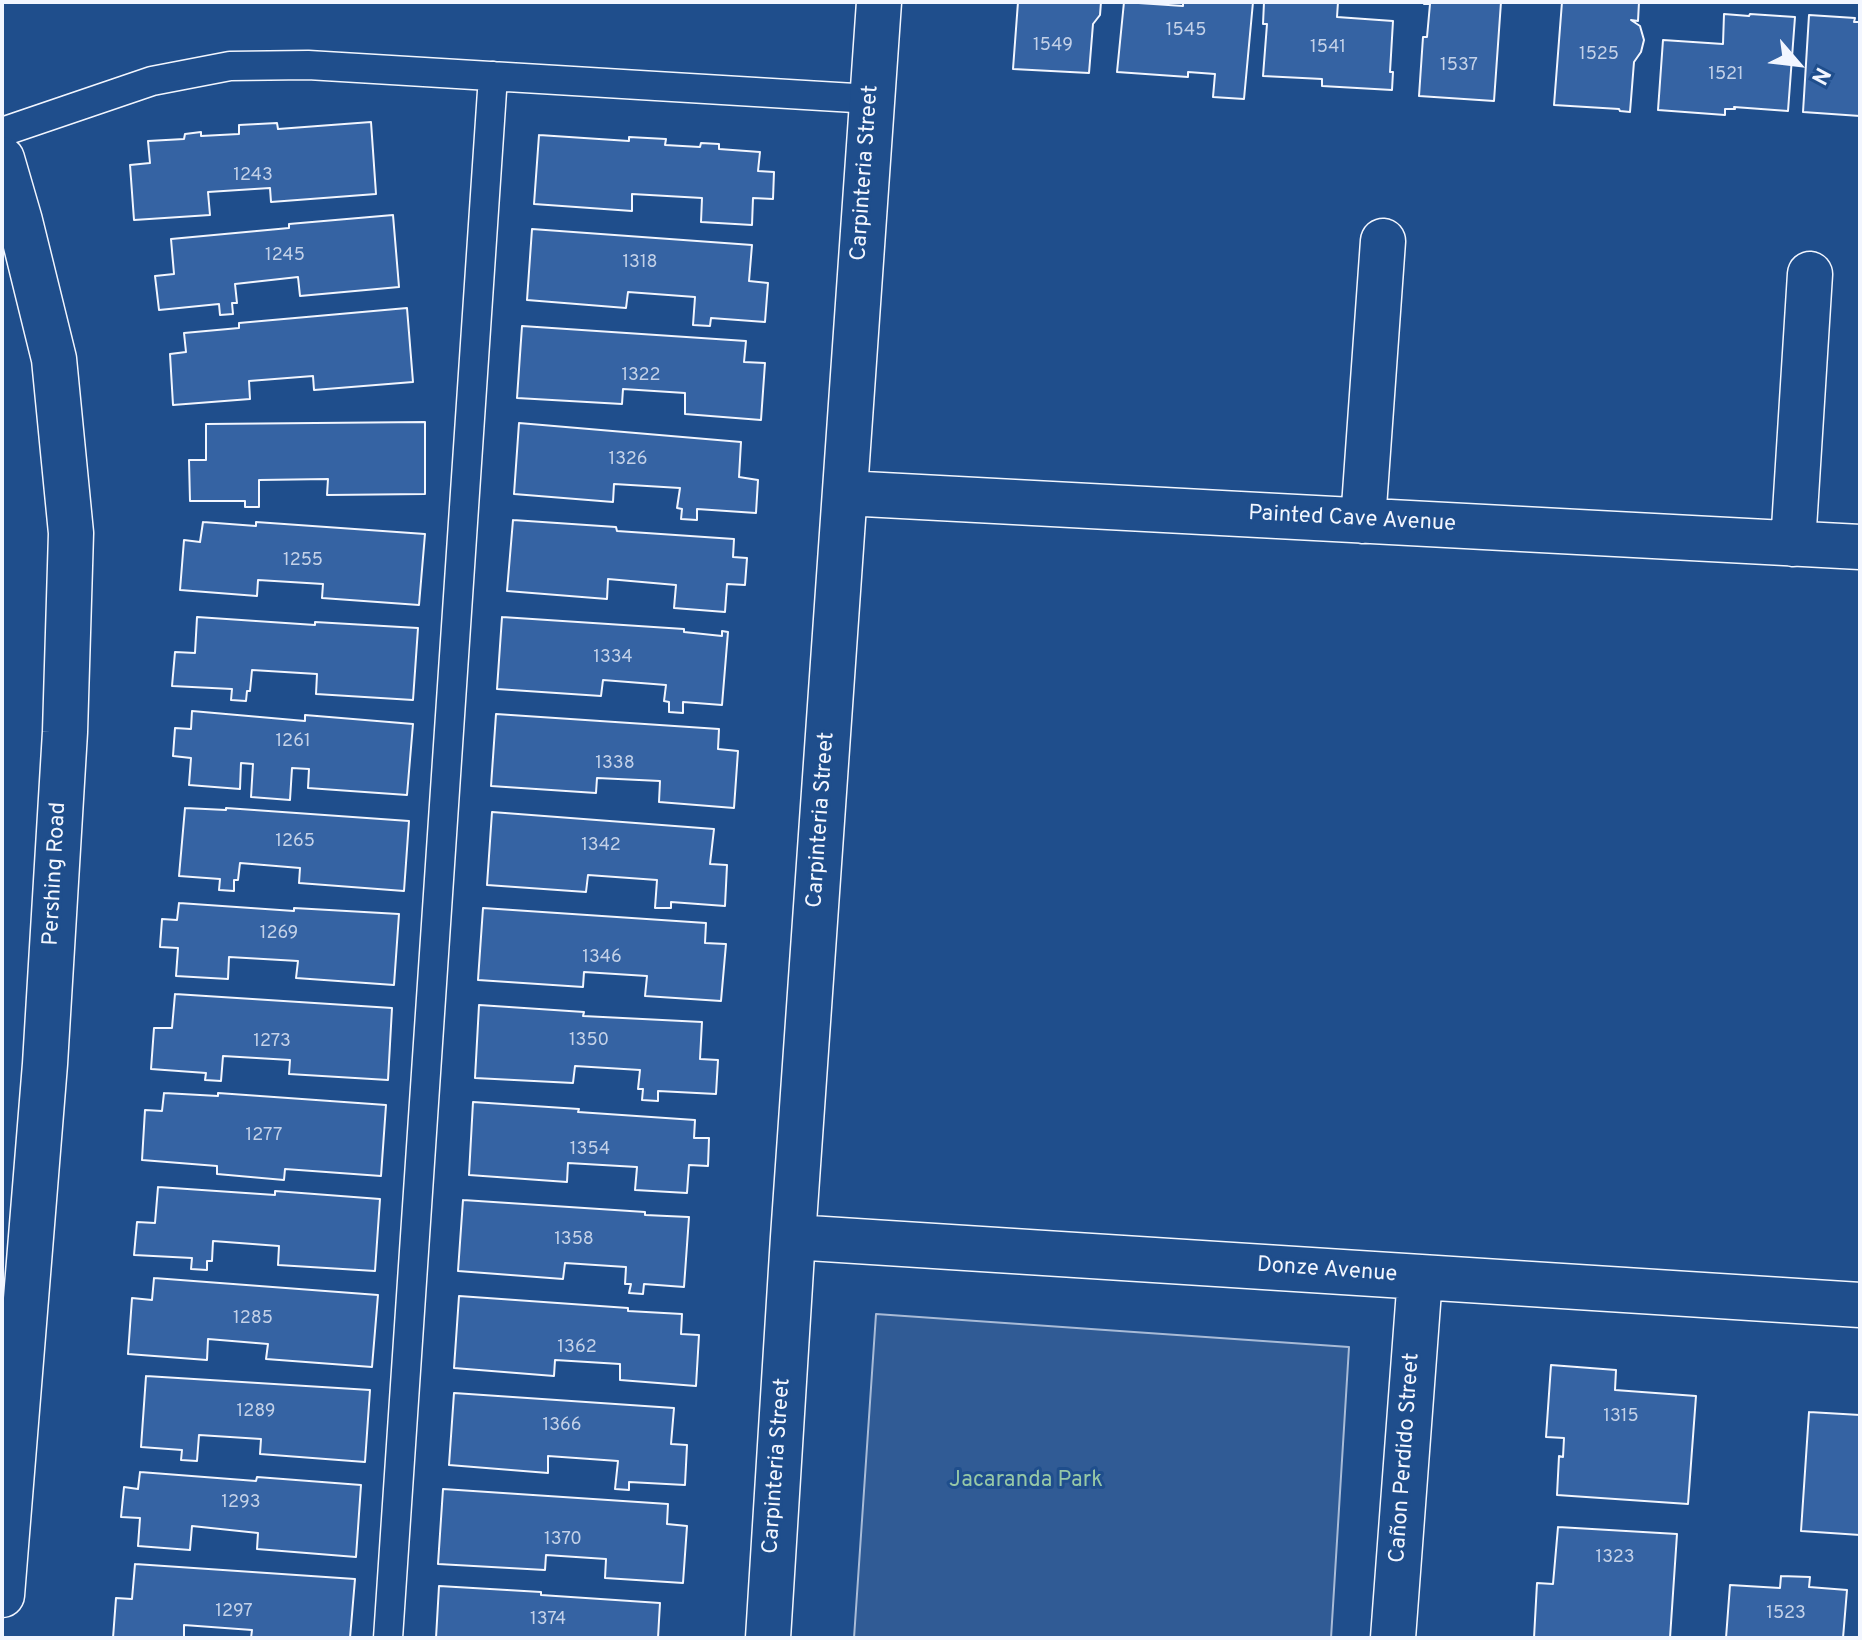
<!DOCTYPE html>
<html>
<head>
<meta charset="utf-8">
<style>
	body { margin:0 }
	#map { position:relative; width:1862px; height:1640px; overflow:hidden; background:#1f4e8c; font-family:Overpass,sans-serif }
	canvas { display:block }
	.frame { position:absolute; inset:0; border:4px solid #f2f6ff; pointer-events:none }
	.north { position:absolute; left:1758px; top:24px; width:80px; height:80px; -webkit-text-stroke:6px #1f4e8c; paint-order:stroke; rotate:118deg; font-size:22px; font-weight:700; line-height:32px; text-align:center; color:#f2f6ff }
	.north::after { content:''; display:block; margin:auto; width:28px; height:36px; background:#f2f6ff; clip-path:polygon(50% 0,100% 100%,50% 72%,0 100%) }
</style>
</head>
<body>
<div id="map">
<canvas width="1862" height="1640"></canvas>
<div class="frame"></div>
<div class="north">N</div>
</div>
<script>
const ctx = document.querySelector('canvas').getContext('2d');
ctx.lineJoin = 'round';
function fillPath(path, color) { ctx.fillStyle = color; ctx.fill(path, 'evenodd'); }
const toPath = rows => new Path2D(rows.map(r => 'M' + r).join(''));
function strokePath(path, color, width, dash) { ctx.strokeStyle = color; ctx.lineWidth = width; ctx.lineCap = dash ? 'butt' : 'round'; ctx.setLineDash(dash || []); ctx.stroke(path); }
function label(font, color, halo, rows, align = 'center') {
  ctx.font = font + ' Overpass,sans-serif'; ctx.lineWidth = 6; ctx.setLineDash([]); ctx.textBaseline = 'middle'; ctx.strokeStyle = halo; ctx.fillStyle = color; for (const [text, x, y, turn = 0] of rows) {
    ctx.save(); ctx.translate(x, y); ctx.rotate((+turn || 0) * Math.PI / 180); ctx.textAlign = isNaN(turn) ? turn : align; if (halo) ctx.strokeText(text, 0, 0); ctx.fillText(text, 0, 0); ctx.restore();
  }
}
const built = toPath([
	[876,1314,1349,1347,1331,1638,854,1638,876,1314]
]);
const building = toPath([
	[1018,2,1101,2,1100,15,1093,24,1089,73,1013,69,1018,2],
	[1124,2,1183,6,1183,2,1253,2,1244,99,1213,97,1215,74,1188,72,1188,77,1117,72,1124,2],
	[1264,2,1338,2,1337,17,1393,21,1390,72,1393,72,1392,90,1322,86,1322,79,1263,76,1267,24,1263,24,1264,2],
	[1424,2,1501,2,1494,101,1419,96,1423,37,1427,37,1430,4,1424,4,1424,2],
	[1562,2,1639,2,1638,21,1631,20,1640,26,1644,40,1641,52,1634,62,1630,112,1620,111,1619,109,1554,105,1562,2],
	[1724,14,1749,16,1750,14,1795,17,1788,111,1734,107,1735,109,1725,109,1725,115,1658,110,1663,40,1723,44,1724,14],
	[1809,15,1855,18,1854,22,1860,22,1860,116,1803,112,1809,15],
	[371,122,376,194,271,202,270,188,208,192,210,215,134,220,130,165,150,163,148,141,184,139,185,134,201,132,201,136,239,134,239,125,277,123,278,129,371,122],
	[539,135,629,141,629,137,666,139,665,145,700,147,701,143,719,144,719,149,760,152,758,171,774,172,773,199,753,198,752,225,701,222,702,198,632,194,632,211,534,204,539,135],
	[393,215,399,287,300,296,298,277,235,284,237,303,232,303,233,314,220,315,219,304,159,310,155,276,174,274,171,239,289,228,289,224,393,215],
	[532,229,752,245,749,281,768,283,765,322,711,318,710,326,693,325,695,297,628,292,626,308,527,300,532,229],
	[407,308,413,382,314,390,313,376,249,381,250,399,173,405,170,354,186,352,184,333,239,328,239,323,407,308],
	[522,326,746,341,744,362,765,363,761,420,685,414,685,393,623,389,622,404,517,398,522,326],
	[425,422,425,494,327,495,328,479,259,480,259,507,245,507,245,501,190,501,189,460,206,460,206,424,425,422],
	[519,423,741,442,739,477,758,480,756,513,697,509,697,520,681,519,682,509,677,508,680,488,614,484,613,502,514,494,519,423],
	[513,520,616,527,617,531,734,539,733,557,747,558,745,585,727,584,725,612,674,608,676,585,608,579,607,599,507,591,513,520],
	[203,522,256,526,256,522,425,534,419,605,322,598,323,584,258,580,257,596,180,590,184,540,200,542,203,522],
	[197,617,315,625,315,622,418,628,413,700,316,694,317,674,252,670,250,691,247,691,246,701,231,700,232,689,172,686,175,652,195,653,197,617],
	[502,617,684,629,684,632,722,636,722,631,728,632,722,705,683,702,683,713,669,712,669,702,664,701,666,685,603,680,601,696,497,689,502,617],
	[192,711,305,721,305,715,413,724,407,795,308,788,309,769,292,768,290,800,251,797,253,764,241,763,240,789,189,785,191,758,173,756,175,728,191,729,192,711],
	[496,714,719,729,718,749,738,751,734,808,659,802,660,781,597,778,596,793,491,786,496,714],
	[185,808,226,810,226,808,409,821,404,891,299,883,300,868,240,863,238,880,234,880,234,891,219,890,220,879,179,876,185,808],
	[492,812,714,829,710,864,727,865,725,906,671,902,671,908,655,908,657,880,588,875,586,892,487,885,492,812],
	[179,903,294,911,294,908,399,914,394,985,296,978,298,961,229,957,228,979,176,976,178,948,160,947,162,919,177,920,179,903],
	[483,908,706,923,705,943,726,944,721,1001,645,996,647,976,584,972,583,987,478,980,483,908],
	[175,994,392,1008,388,1080,289,1074,290,1060,223,1056,221,1081,205,1080,206,1073,151,1069,154,1028,172,1028,175,994],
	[479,1005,584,1012,583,1016,702,1022,700,1059,718,1060,716,1094,658,1091,658,1101,642,1100,643,1089,638,1089,640,1070,575,1066,573,1083,475,1078,479,1005],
	[164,1093,218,1096,218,1093,386,1105,381,1176,285,1169,284,1180,217,1174,217,1166,142,1160,145,1110,162,1111,164,1093],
	[473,1102,579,1109,578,1112,695,1120,694,1138,709,1138,708,1166,689,1165,687,1193,635,1190,637,1167,568,1163,567,1182,469,1175,473,1102],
	[158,1187,275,1195,275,1191,380,1199,375,1271,278,1265,279,1246,213,1241,212,1261,207,1261,207,1270,191,1269,192,1258,134,1255,137,1222,155,1223,158,1187],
	[463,1200,645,1212,645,1215,689,1217,684,1287,644,1284,643,1294,629,1293,631,1284,625,1284,626,1267,565,1263,563,1279,458,1271,463,1200],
	[154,1278,378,1295,372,1367,266,1359,268,1344,208,1339,207,1360,128,1354,132,1298,152,1300,154,1278],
	[459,1296,628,1308,628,1311,682,1314,681,1334,699,1335,696,1386,620,1380,620,1364,555,1360,554,1376,454,1368,459,1296],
	[1551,1365,1616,1370,1615,1390,1696,1396,1688,1504,1557,1495,1559,1456,1563,1457,1564,1438,1546,1437,1551,1365],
	[146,1376,370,1390,365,1462,260,1454,261,1439,199,1435,197,1461,181,1460,182,1450,141,1447,146,1376],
	[454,1393,674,1408,671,1444,687,1445,685,1485,629,1482,629,1490,615,1489,618,1461,548,1456,548,1473,449,1465,454,1393],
	[1809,1412,1860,1415,1860,1535,1801,1531,1809,1412],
	[140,1472,256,1481,257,1477,361,1485,356,1557,257,1549,258,1533,192,1526,190,1550,138,1546,140,1518,121,1517,124,1487,138,1489,140,1472],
	[443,1489,668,1504,667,1524,687,1526,683,1583,605,1578,606,1559,546,1555,545,1570,438,1564,443,1489],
	[1558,1527,1677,1534,1670,1638,1534,1638,1537,1583,1553,1584,1558,1527],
	[135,1564,355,1579,350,1638,251,1638,252,1630,184,1625,184,1637,189,1638,113,1638,116,1598,132,1599,135,1564],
	[1781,1576,1810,1577,1809,1587,1847,1590,1843,1638,1726,1638,1730,1585,1780,1588,1781,1576],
	[439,1586,541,1592,541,1595,660,1603,658,1638,436,1638,439,1586]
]);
const service = toPath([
	[2,132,152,81,230,66,308,65,871,99],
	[388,1638,493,76]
]);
const minor = toPath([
	[2,159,20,221,54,359,71,533,65,732,45,1064,2,1595],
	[845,493,1860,547],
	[1363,521,1383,241],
	[1793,544,1810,274],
	[793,1237,1860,1305],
	[768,1638,793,1237,879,2],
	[1393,1638,1420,1277]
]);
const numberNames = [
	["1545",1186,31],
	["1549",1053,46],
	["1541",1328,48],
	["1525",1599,55],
	["1537",1459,66],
	["1521",1726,75],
	["1243",253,176],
	["1245",285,256],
	["1318",640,263],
	["1322",641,376],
	["1326",628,460],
	["1255",303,561],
	["1334",613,658],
	["1261",293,742],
	["1338",615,764],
	["1265",295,842],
	["1342",601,846],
	["1269",279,934],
	["1346",602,958],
	["1350",589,1041],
	["1273",272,1042],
	["1277",264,1136],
	["1354",590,1150],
	["1358",574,1240],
	["1285",253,1319],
	["1362",577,1348],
	["1289",256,1412],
	["1315",1621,1417],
	["1366",562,1426],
	["1293",241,1503],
	["1370",563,1540],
	["1323",1615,1558],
	["1297",234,1612],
	["1523",1786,1614],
	["1374",548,1620]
];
const streetNames = [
	["Carpinteria Street",866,173,-86],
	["Painted Cave Avenue",1352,520,3],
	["Carpinteria Street",822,820,-86],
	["Pershing Road",56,874,-87],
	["Donze Avenue",1327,1271,4],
	["Cañon Perdido Street",1406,1458,-86],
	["Carpinteria Street",778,1466,-86]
];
const parkNames = [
	["Jacaranda Park",1026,1482]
];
fillPath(built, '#305b95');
strokePath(built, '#a8bbd7', 2);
fillPath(building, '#3563a3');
strokePath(building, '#f2f6ff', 2);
strokePath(service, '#f2f6ff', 31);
strokePath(minor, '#f2f6ff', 47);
strokePath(service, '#1f4e8c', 28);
strokePath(minor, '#1f4e8c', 44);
label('18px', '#c3d1e8', null, numberNames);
label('22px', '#f2f6ff', '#1f4e8c', streetNames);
label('22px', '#97c8a6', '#1f4e8c', parkNames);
</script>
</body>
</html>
